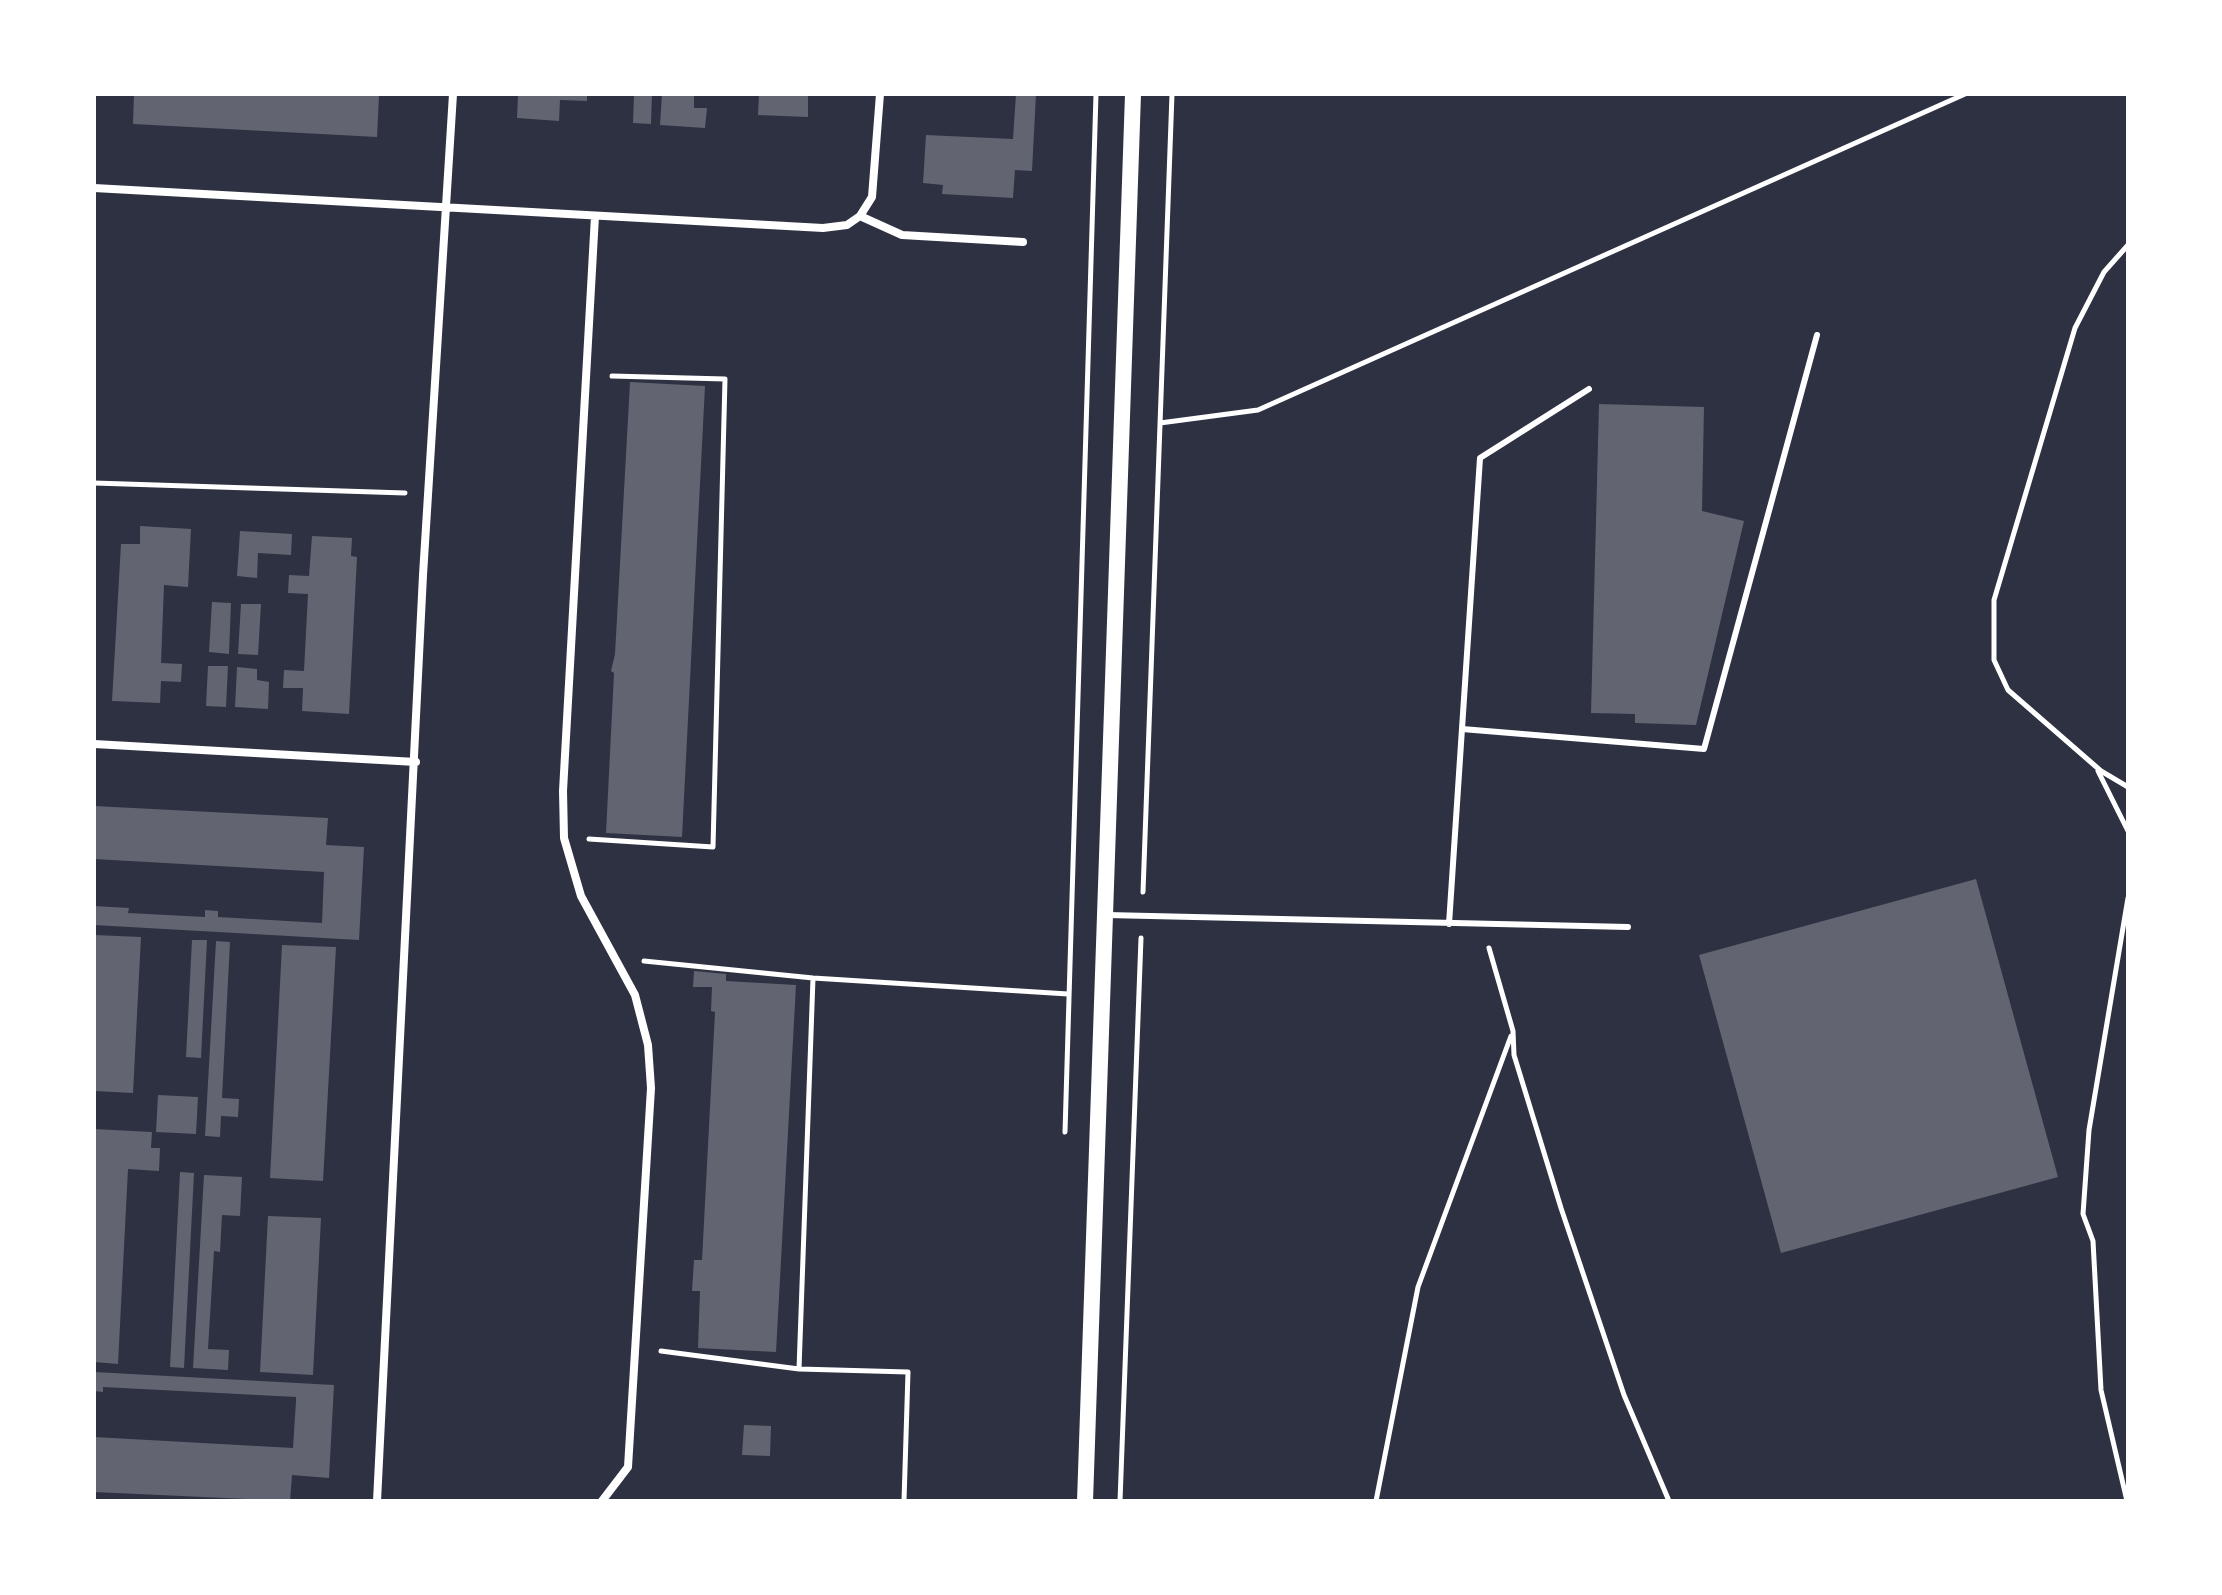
<!DOCTYPE html>
<html>
<head>
<meta charset="utf-8">
<style>
	body { margin:0 }
	#map { position:relative; width:2222px; height:1595px; overflow:hidden; background:#2d3142; font-family:Quicksand,sans-serif }
	canvas { display:block }
	.frame { position:absolute; inset:0; border:96px solid #fff; pointer-events:none }
</style>
</head>
<body>
<div id="map">
<canvas width="2222" height="1595"></canvas>
<div class="frame"></div>
</div>
<script>
const ctx = document.querySelector('canvas').getContext('2d');
ctx.lineJoin = 'round';
function fillPath(path, color) { ctx.fillStyle = color; ctx.fill(path, 'evenodd'); }
const toPath = rows => new Path2D(rows.map(r => 'M' + r).join(''));
function strokePath(path, color, width, dash) { ctx.strokeStyle = color; ctx.lineWidth = width; ctx.lineCap = dash ? 'butt' : 'round'; ctx.setLineDash(dash || []); ctx.stroke(path); }
const building = toPath([
	[134,94,379,96,377,137,133,124],
	[518,94,587,94,587,101,560,100,559,121,517,118],
	[634,94,652,94,651,124,633,123],
	[662,94,694,94,694,108,707,108,705,128,660,125],
	[759,94,808,94,808,117,758,115],
	[1016,94,1036,94,1032,171,1015,170,1013,198,942,194,943,185,923,183,926,135,1013,139],
	[630,382,705,386,682,837,606,833,614,673,611,671,615,654],
	[1599,404,1704,407,1702,511,1744,521,1696,725,1635,723,1635,714,1591,713],
	[140,526,191,529,188,587,164,585,161,663,182,664,181,682,161,681,160,703,112,701,121,544,140,544],
	[240,531,292,534,291,555,258,553,257,578,237,576],
	[312,536,352,538,351,556,357,557,349,714,302,711,303,688,283,688,284,670,304,671,308,594,288,593,289,575,309,576],
	[212,602,231,603,229,654,209,652],
	[241,604,261,604,258,655,238,654],
	[208,666,228,666,226,707,206,706],
	[237,667,257,669,257,680,269,682,268,709,235,707],
	[94,806,328,818,326,845,364,847,359,940,94,925,94,906,129,908,128,913,205,917,205,910,218,911,218,917,322,923,324,872,94,859],
	[1976,879,2058,1177,1781,1253,1699,955],
	[94,935,141,937,133,1093,94,1091],
	[192,940,207,940,201,1058,186,1057],
	[216,941,230,942,222,1098,239,1099,238,1117,221,1116,220,1137,205,1136],
	[282,945,336,947,323,1181,270,1178],
	[694,971,726,974,726,981,796,985,776,1352,698,1348,700,1291,692,1291,694,1260,702,1260,715,1012,711,1011,712,987,693,987],
	[158,1095,198,1097,196,1134,156,1132],
	[94,1129,152,1132,151,1148,160,1148,159,1171,128,1169,118,1364,94,1362],
	[180,1172,194,1173,184,1368,170,1367],
	[204,1175,242,1177,240,1216,222,1215,220,1252,214,1251,208,1349,229,1350,228,1370,193,1368],
	[268,1216,321,1218,313,1375,260,1372],
	[94,1372,334,1385,329,1478,292,1475,290,1501,94,1492,94,1437,293,1448,296,1401,296,1397,103,1387,103,1392,94,1391],
	[744,1425,771,1426,770,1456,742,1455]
]);
const path = toPath([
	[2128,245,2104,272,2075,328,1994,600,1994,660,2008,690,2101,771,2128,787],
	[1160,423,1258,410,1965,94],
	[94,483,405,493],
	[2098,771,2128,831],
	[589,839,713,847,725,379,612,376],
	[1143,892,1172,94],
	[1489,948,1513,1031,1514,1055,1561,1208,1624,1395,1669,1501],
	[644,961,813,978,1068,994],
	[813,978,799,1369,908,1372,904,1501],
	[1065,1132,1096,94],
	[661,1351,799,1369],
	[1120,1501,1141,938],
	[1376,1501,1418,1287,1511,1036],
	[2127,1501,2101,1390,2093,1241,2083,1214,2089,1130,2128,898]
]);
const service = toPath([
	[1462,729,1704,749,1817,335],
	[1107,915,1628,927],
	[1449,924,1480,458,1589,389]
]);
const minor = toPath([
	[94,188,823,228,847,225,860,216,872,197,880,94],
	[595,216,563,791,564,838,581,896,635,995,648,1045,651,1088,628,1467,602,1501],
	[860,216,902,235,1023,242],
	[94,744,416,762],
	[377,1501,423,575,453,94]
]);
const secondary = toPath([
	[1085,1501,1133,94]
]);
fillPath(building, '#626471');
strokePath(path, '#fff', 5);
strokePath(service, '#fff', 6);
strokePath(minor, '#fff', 8);
strokePath(secondary, '#fff', 16);
</script>
</body>
</html>
